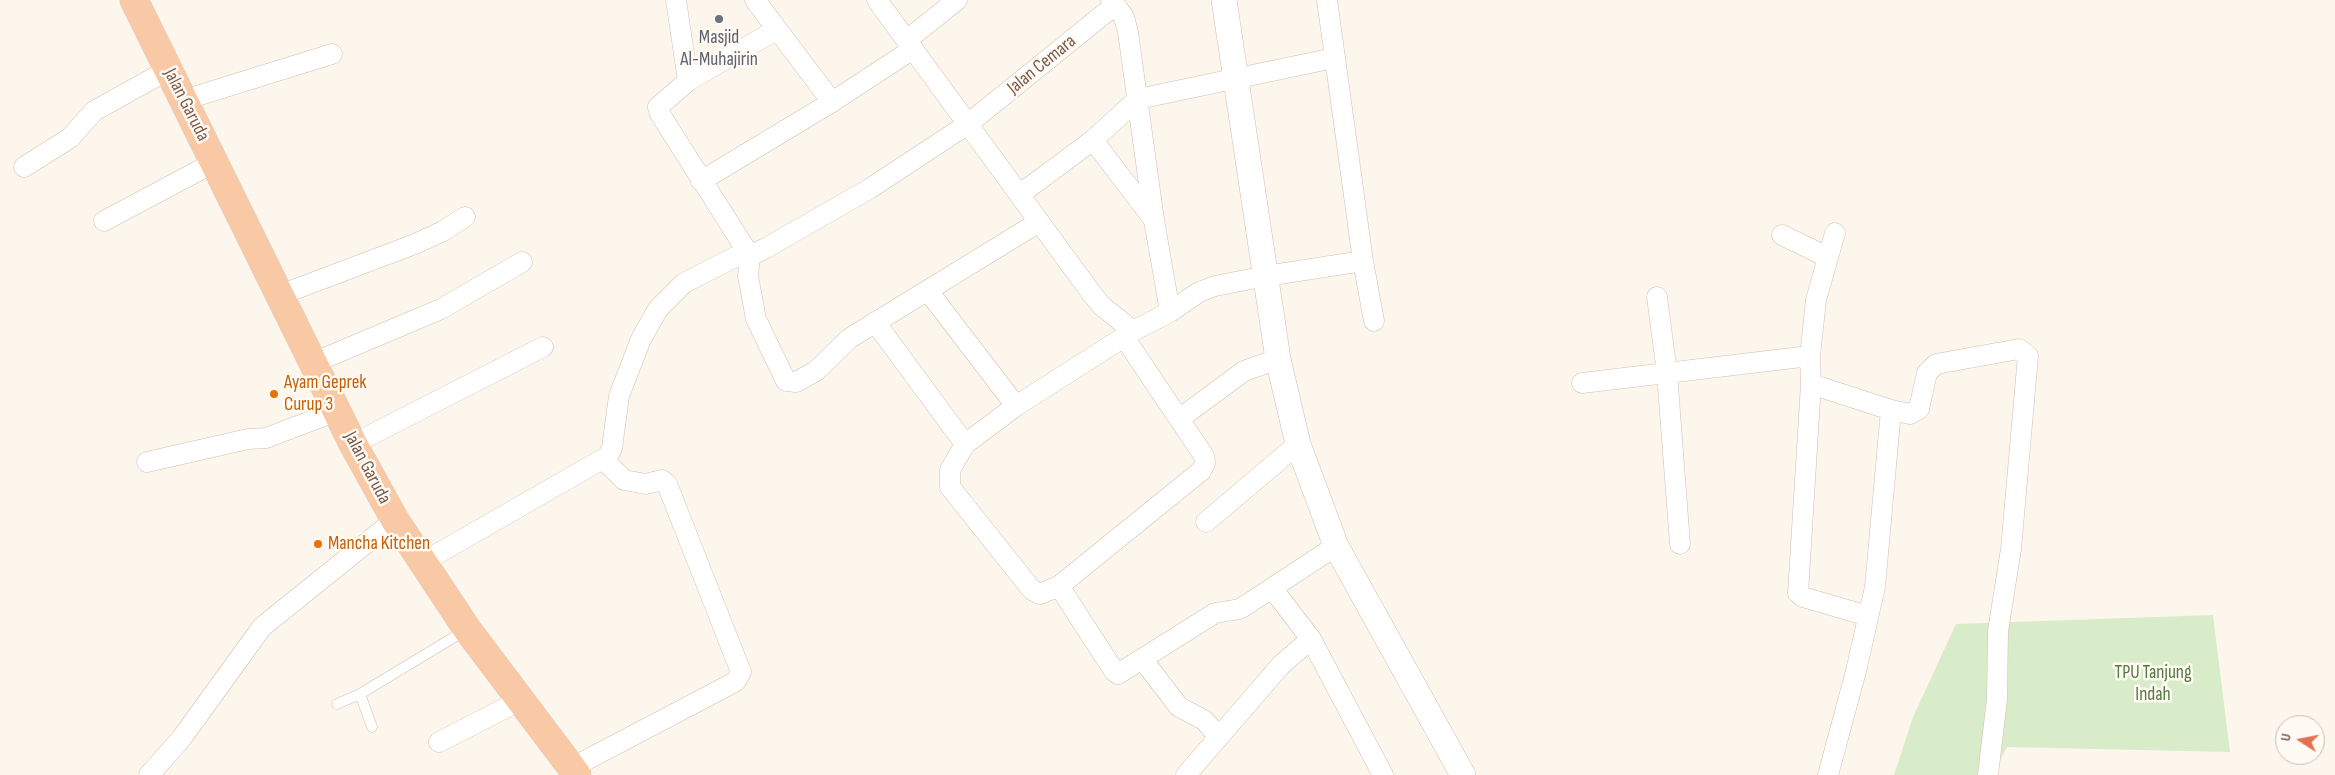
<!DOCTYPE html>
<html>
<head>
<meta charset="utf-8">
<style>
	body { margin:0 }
	#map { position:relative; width:2335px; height:775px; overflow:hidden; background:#fdf6ec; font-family:"Sofia Sans Condensed",sans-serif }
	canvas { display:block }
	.north { position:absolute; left:2275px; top:715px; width:50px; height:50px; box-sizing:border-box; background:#fffaf3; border:1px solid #cabbb1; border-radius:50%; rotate:281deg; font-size:14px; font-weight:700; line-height:20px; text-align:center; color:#7a5c4d }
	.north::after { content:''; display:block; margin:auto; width:18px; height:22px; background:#e76f51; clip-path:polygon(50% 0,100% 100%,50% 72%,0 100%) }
</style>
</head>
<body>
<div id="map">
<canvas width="2335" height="775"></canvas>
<div class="north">U</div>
</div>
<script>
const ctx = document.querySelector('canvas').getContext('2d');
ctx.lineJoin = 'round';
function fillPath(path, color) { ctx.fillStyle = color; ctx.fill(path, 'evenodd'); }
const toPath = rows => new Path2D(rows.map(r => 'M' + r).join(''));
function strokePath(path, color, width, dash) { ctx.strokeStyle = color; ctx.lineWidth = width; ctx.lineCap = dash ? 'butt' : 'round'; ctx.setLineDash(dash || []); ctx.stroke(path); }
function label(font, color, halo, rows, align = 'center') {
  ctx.font = font + ' "Sofia Sans Condensed",sans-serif'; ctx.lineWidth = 5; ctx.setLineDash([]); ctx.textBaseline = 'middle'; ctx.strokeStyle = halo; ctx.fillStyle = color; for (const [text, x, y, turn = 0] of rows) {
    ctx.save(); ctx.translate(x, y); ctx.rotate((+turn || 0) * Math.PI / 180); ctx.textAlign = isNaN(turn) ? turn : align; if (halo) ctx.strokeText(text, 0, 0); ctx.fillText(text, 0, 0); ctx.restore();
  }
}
const green = toPath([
	[2213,615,2230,752,2007,747,1992,775,1894,775,1913,717,1956,624]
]);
const service = toPath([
	[360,694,372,727],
	[337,704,360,694,466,630]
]);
const minor = toPath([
	[676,0,688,81],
	[755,0,832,102],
	[877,0,1092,294,1102,306,1133,331,1170,312,1199,292,1215,286,1266,276,1363,261],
	[1111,0,1124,17,1128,32,1154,220],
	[1327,0,1363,261,1374,321],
	[776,30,688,81,658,107,660,114,750,256,748,276,756,319,786,381,796,382,816,371,850,338,1039,222],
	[907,40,957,0],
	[184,100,332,54],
	[1093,140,1154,220,1170,312],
	[24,167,70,138,94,111,168,70],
	[701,181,832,102,913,49],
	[1019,195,1093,140,1138,99,1334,58],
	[104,221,215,162],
	[1835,233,1816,300,1810,356,1811,384,1798,593,1803,597,1868,616],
	[1782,235,1827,257],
	[928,291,1016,406],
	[280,295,415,244,443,231,465,217],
	[1657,297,1667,373,1680,544],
	[875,322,965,444],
	[1124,337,1204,456,1205,463,1201,471,1059,586,1040,594,1032,590,950,487,950,470,965,444,1016,406,1124,337,1133,331],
	[313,363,441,309,522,262],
	[1582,383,1810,356],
	[1811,384,1891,410,1910,414,1919,409,1927,373,1936,364,2019,349,2028,356,2011,549,1998,631,1997,699,1988,775],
	[1179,419,1244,371,1278,359],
	[353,444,543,347],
	[147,462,248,439,266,438,337,411],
	[1206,522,1298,444],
	[423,562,608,456,612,448,619,396,641,339,658,309,684,283,735,257,750,256,766,248,869,189,968,124,1115,5],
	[1059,586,1114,671,1118,674,1215,613,1240,609,1336,546],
	[1272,588,1311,639,1383,775],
	[1143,660,1179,707,1204,720,1219,737],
	[439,742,521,700],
	[571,768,731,684,736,681,741,672,667,484,662,480,646,484,624,480,604,460],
	[149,775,181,739,262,627,395,520],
	[1186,775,1281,665,1311,639],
	[1828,775,1856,671,1875,587,1891,410]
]);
const tertiary = toPath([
	[1224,0,1278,359,1298,444,1336,546,1463,775]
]);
const trunk = toPath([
	[134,0,353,444,395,520,467,629,577,775]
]);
const markers = [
	[719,19,5,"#6b7280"],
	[274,394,5,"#e8710a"],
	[318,544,5,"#e8710a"]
];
const worshipNames = [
	["Masjid",719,38],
	["Al-Muhajirin",719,60]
];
const streetNames = [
	["Jalan Cemara",1042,65,-39],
	["Jalan Garuda",186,105,63],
	["Jalan Garuda",367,468,62]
];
const foodNames = [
	["Ayam Geprek",284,383],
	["Curup 3",284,405],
	["Mancha Kitchen",328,544]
];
const parkNames = [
	["TPU Tanjung",2153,673],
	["Indah",2153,695]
];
fillPath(green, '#d8ecc9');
strokePath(service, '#d1beb0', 11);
strokePath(minor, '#d1beb0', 21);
strokePath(tertiary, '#d1beb0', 26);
strokePath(trunk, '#dad1cd', 29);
strokePath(service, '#fff', 10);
strokePath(minor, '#fff', 20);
strokePath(tertiary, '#fff', 25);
strokePath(trunk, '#f9c8a4', 28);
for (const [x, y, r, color] of markers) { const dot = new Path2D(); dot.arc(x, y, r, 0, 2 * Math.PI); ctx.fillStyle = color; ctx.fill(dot); strokePath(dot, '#fffaf3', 2); }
label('19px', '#5b616d', '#fffaf3', worshipNames);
label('19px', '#7a5c4d', '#fffaf3', streetNames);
label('19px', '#c56008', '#fffaf3', foodNames, 'left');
label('19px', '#537a41', '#fffaf3', parkNames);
</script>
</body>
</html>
